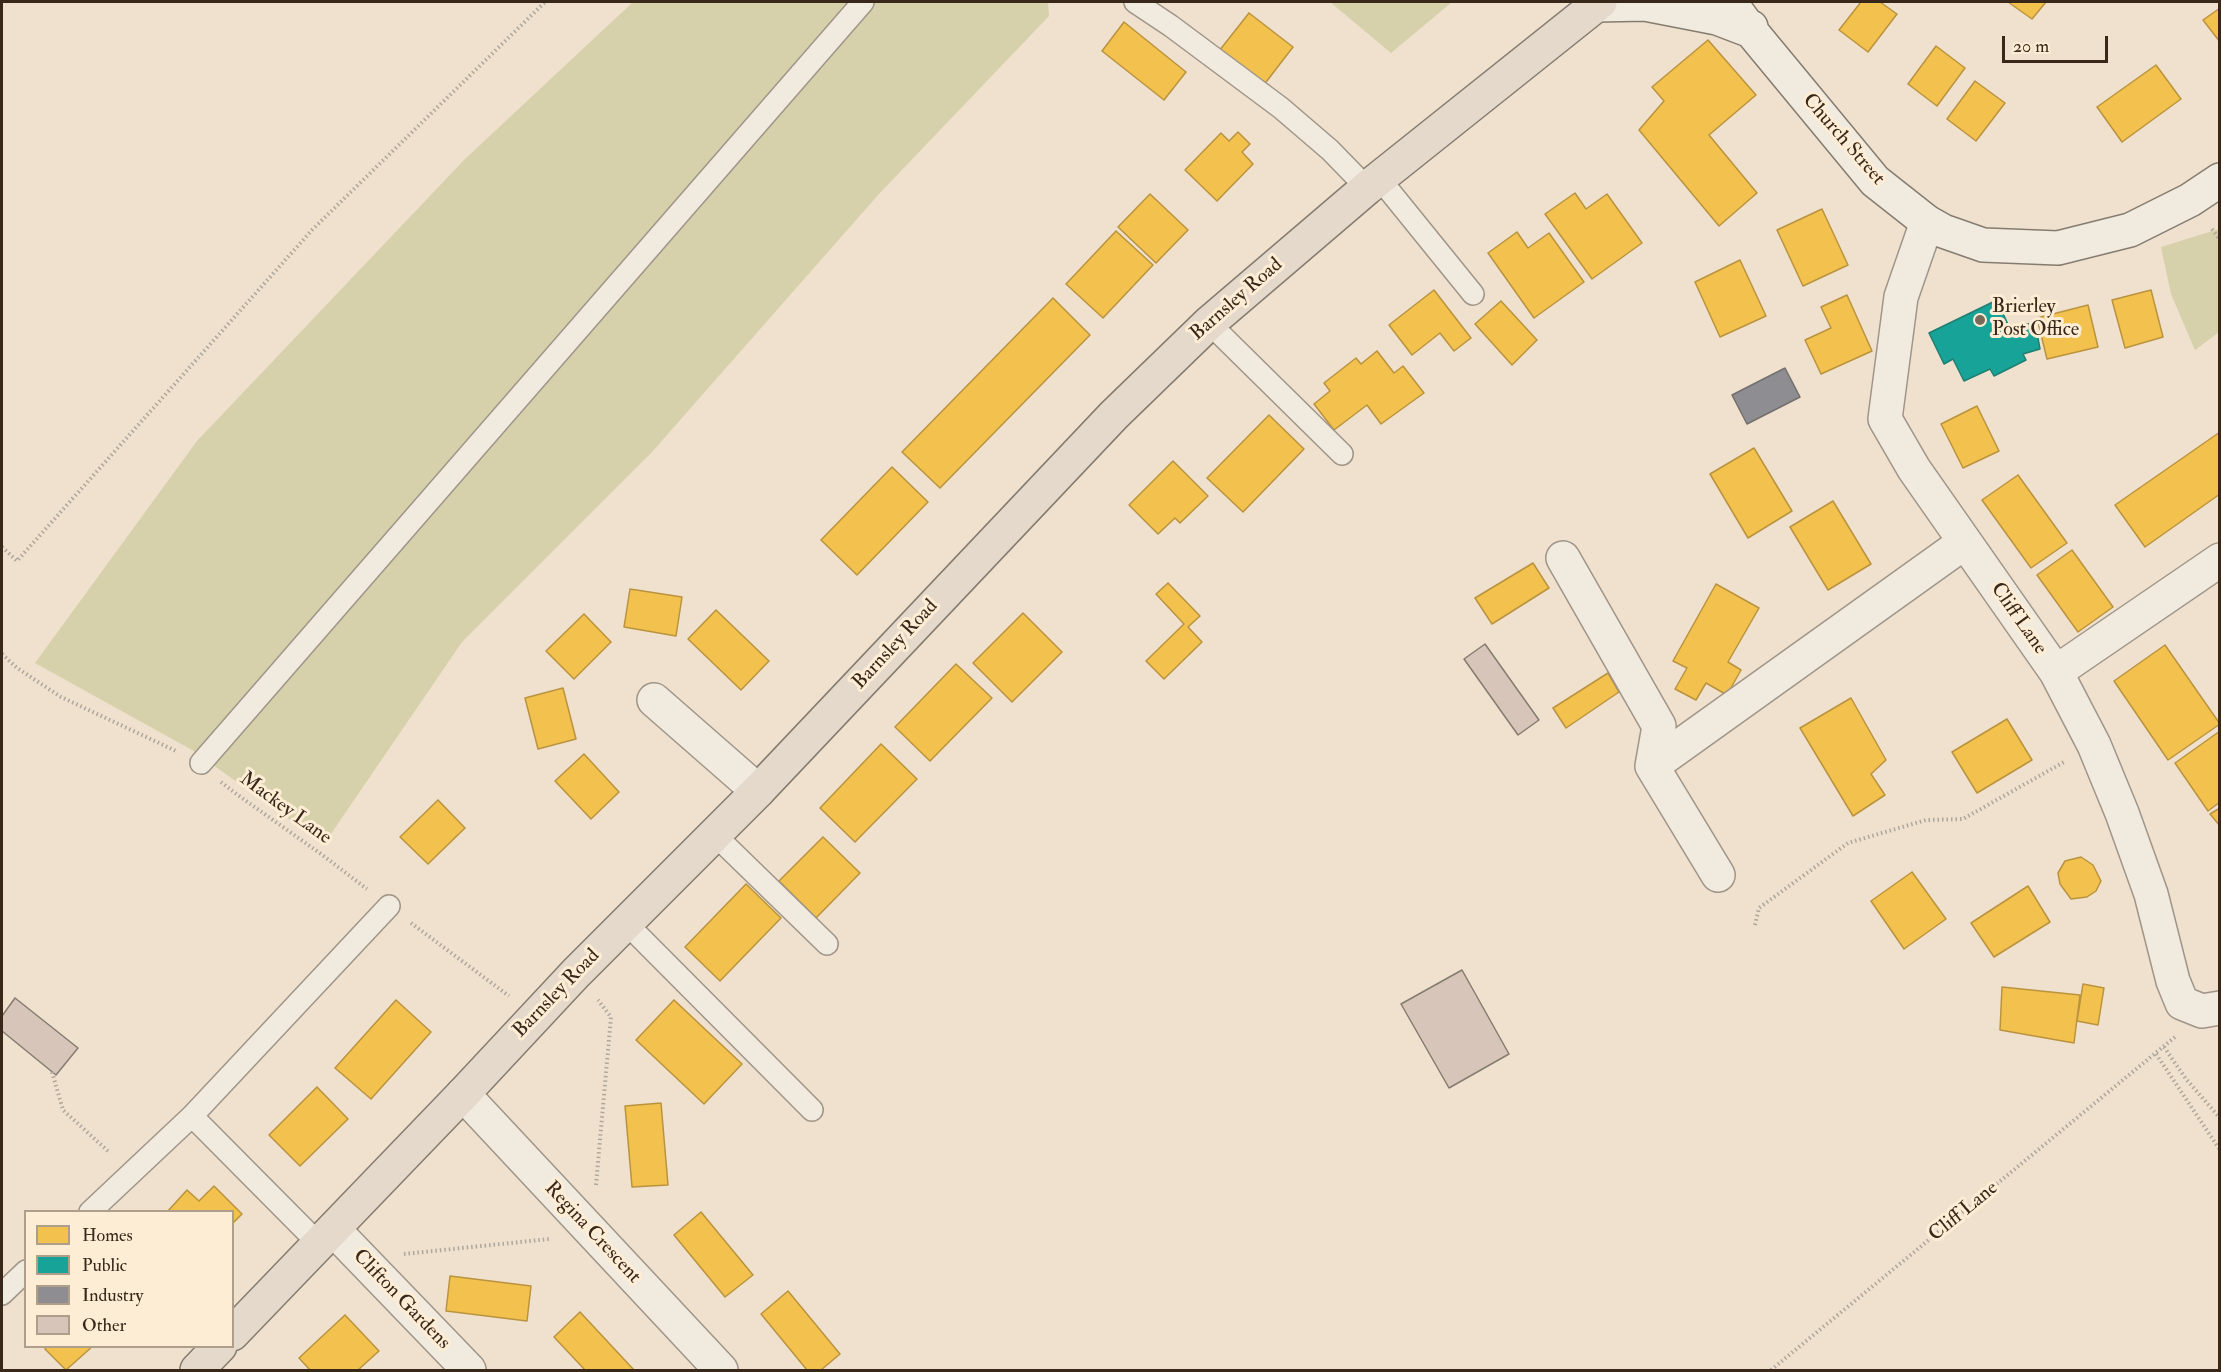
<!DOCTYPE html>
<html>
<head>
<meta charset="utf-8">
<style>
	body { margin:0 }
	#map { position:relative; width:2221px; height:1372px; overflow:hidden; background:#efe1cd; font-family:"IM FELL Double Pica",serif }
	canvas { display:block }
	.frame { position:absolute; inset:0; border:3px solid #39281a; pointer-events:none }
	.legend { position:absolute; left:24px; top:1210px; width:210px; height:138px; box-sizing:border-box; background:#feedd5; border:2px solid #af9e8a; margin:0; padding:8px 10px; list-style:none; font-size:18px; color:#39281a }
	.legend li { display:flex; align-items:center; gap:12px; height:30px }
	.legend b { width:30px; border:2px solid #af9e8a }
	.scale { position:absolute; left:2002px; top:36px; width:106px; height:27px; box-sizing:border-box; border:3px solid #39281a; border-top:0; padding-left:8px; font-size:18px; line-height:21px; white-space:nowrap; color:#39281a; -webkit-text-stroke:4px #feedd5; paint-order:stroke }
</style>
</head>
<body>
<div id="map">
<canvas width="2221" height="1372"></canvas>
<div class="frame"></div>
<ul class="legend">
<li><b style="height:16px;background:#f2c14e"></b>Homes</li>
<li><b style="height:16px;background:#17a398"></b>Public</li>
<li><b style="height:16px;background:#8d8d92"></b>Industry</li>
<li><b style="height:16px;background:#d7c5b9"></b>Other</li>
</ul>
<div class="scale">20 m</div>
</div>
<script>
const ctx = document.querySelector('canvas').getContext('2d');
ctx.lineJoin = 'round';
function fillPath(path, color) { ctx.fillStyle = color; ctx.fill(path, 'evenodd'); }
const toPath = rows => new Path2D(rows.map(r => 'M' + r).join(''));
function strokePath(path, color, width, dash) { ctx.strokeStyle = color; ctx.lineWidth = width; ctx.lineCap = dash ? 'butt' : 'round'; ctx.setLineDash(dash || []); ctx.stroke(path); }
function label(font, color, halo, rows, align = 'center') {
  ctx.font = font + ' "IM FELL Double Pica",serif'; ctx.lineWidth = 6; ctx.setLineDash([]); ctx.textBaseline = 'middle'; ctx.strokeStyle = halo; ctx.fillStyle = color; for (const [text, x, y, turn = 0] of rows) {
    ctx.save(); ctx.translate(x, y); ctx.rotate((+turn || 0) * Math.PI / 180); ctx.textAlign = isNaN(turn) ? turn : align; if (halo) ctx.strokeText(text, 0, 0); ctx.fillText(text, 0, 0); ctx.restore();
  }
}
const green = toPath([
	[633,2,1048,2,1049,16,878,195,652,452,462,642,324,844,192,750,35,663,197,441,464,160],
	[1330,2,1452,2,1391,53],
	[2219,229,2219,332,2195,350,2171,294,2161,247]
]);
const homes = toPath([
	[1861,2,1880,2,1897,14,1868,52,1839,30,1861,2],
	[2008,2,2046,2,2032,19,2008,2],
	[2220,8,2220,42,2203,20,2220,8],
	[1249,13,1293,47,1263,86,1219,51,1249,13],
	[1124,22,1186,72,1164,100,1102,51,1124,22],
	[1708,40,1756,95,1709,135,1757,193,1719,226,1639,130,1664,101,1652,87,1708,40],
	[1936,46,1965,68,1937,106,1908,84,1936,46],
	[2156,65,2181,99,2122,142,2097,107,2156,65],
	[1975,81,2005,103,1976,141,1947,119,1975,81],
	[1238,132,1250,144,1242,152,1253,164,1217,201,1185,170,1221,133,1229,141,1238,132],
	[1575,193,1586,209,1607,194,1642,243,1592,279,1545,214,1575,193],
	[1150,194,1188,230,1156,263,1118,227,1150,194],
	[1822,209,1848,265,1803,286,1777,230,1822,209],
	[1116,231,1153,265,1103,318,1066,284,1116,231],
	[1517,232,1528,248,1549,233,1584,282,1534,318,1488,253,1517,232],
	[1740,260,1766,316,1720,337,1695,282,1740,260],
	[1434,290,1471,338,1454,351,1440,333,1412,355,1389,325,1434,290],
	[2151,290,2163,337,2125,348,2112,300,2151,290],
	[1847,295,1872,351,1821,374,1805,340,1831,328,1821,307,1847,295],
	[1053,298,1090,335,940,488,902,452,1053,298],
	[1501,301,1537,340,1512,365,1475,324,1501,301],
	[2088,305,2098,347,2047,359,2037,318,2088,305],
	[1377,351,1394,373,1403,366,1424,393,1381,424,1367,405,1334,430,1314,404,1330,391,1324,383,1356,358,1361,364,1377,351],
	[1977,406,1999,451,1963,468,1941,424,1977,406],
	[1269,415,1304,449,1243,512,1207,478,1269,415],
	[2220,432,2220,494,2145,547,2115,505,2220,432],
	[1754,448,1792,511,1748,538,1710,474,1754,448],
	[1173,461,1208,496,1180,523,1175,518,1158,534,1129,505,1173,461],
	[892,467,928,502,857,575,821,540,892,467],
	[2018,475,2067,543,2031,568,1982,500,2018,475],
	[1833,501,1871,564,1828,590,1790,527,1833,501],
	[2072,550,2113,607,2078,632,2037,575,2072,550],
	[1533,563,1549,588,1492,624,1475,598,1533,563],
	[1168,583,1200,616,1188,627,1202,642,1164,679,1146,661,1184,624,1156,594,1168,583],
	[1716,584,1759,608,1728,662,1741,670,1727,695,1706,683,1696,700,1675,689,1687,668,1673,661,1716,584],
	[630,589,682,597,676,636,624,627,630,589],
	[716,610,769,661,741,690,688,639,716,610],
	[1023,613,1062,652,1012,702,973,663,1023,613],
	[584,614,611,642,574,679,546,651,584,614],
	[2165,645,2220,724,2168,760,2114,681,2165,645],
	[956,664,992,698,930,761,895,727,956,664],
	[1608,673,1619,692,1566,728,1553,708,1608,673],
	[563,688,576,739,538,749,525,698,563,688],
	[1851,698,1886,760,1871,774,1885,795,1853,816,1800,728,1851,698],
	[2007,719,2032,760,1977,793,1952,752,2007,719],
	[2220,731,2220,802,2208,811,2175,763,2220,731],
	[881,744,917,779,855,842,820,808,881,744],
	[584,754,619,792,591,819,555,781,584,754],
	[438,800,465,828,428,864,400,837,438,800],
	[2220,808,2220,826,2210,814,2220,808],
	[823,837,860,873,816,918,779,881,823,837],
	[2081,857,2093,865,2101,881,2096,891,2087,897,2071,899,2060,884,2058,873,2065,861,2081,857],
	[1912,872,1946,919,1904,949,1871,901,1912,872],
	[746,884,781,918,720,981,685,947,746,884],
	[2028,886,2050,922,1994,957,1971,923,2028,886],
	[2083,984,2104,988,2098,1025,2077,1021,2083,984],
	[2002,987,2080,995,2074,1043,2000,1030,2002,987],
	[396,1000,431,1032,371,1099,335,1068,396,1000],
	[674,1000,742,1064,704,1104,636,1040,674,1000],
	[317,1087,348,1119,300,1166,269,1135,317,1087],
	[661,1103,668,1185,632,1187,625,1106,661,1103],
	[214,1186,242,1214,232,1224,232,1212,167,1212,187,1190,199,1201,214,1186],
	[701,1212,753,1275,725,1297,674,1235,701,1212],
	[450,1276,531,1286,527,1321,446,1311,450,1276],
	[788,1291,840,1354,821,1370,807,1370,761,1314,788,1291],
	[580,1312,634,1370,585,1370,554,1337,580,1312],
	[345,1315,379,1351,358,1370,310,1370,299,1358,345,1315],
	[47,1346,93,1346,66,1370,45,1349,47,1346]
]);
const public = toPath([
	[1997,300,2010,329,2035,322,2040,349,2023,354,2026,360,1994,376,1990,369,1964,381,1953,359,1944,364,1929,333,1997,300]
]);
const industry = toPath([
	[1785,368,1800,397,1747,424,1732,395,1785,368]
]);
const building = toPath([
	[1485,644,1539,720,1518,735,1464,659,1485,644],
	[1462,970,1509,1054,1449,1088,1401,1004,1462,970],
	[15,998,78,1048,56,1075,2,1031,2,1016,15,998]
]);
const path = toPath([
	[2212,229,2220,240],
	[2,547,17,561,312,230,545,2],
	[2,654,17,668,61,697,176,751],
	[221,782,235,793,321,854,367,889],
	[411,923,509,996],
	[1755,925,1759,908,1848,843,1926,820,1963,819,2064,762],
	[2164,1047,2186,1079,2220,1118],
	[2156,1054,2220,1150],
	[52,1072,63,1110,110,1153],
	[596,1185,611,1017,598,1000],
	[404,1254,549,1239],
	[1771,1370,2175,1037]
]);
const lane = toPath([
	[1135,2,1171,26,1281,108,1330,150,1367,188],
	[1379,178,1473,294],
	[1209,323,1342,454],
	[201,763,863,2],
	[715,835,827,944],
	[626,923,812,1110],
	[192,1116,319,1244],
	[90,1212,192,1116,389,906],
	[2,1294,26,1271]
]);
const street = toPath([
	[1927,222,1901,297,1885,419,1914,469,2056,672,2094,745,2122,813,2151,894,2173,981,2182,1003,2202,1011,2220,1008],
	[1563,558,1659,726,1652,766],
	[2056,672,2220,560],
	[654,700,758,791],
	[1718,875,1652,766,1965,542],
	[463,1094,721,1370],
	[334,1230,469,1370]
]);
const secondary = toPath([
	[1730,2,1751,31,1875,181,1927,222,1943,231,1983,245,2058,248,2130,230,2190,200,2220,180],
	[1595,5,1645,4,1717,18,1751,31,1751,27]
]);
const highway = toPath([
	[232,1334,463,1094,576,973,758,791,1114,415,1209,323,1367,188,1600,2],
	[197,1370,220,1346]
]);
const markers = [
	[1980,320,6,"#796959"]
];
const streetNames = [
	["Church Street",1843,140,49],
	["Barnsley Road",1237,300,-41],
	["Cliff Lane",2018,619,55],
	["Barnsley Road",896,645,-47],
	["Mackey Lane",285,809,36],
	["Barnsley Road",557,994,-46],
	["Cliff Lane",1964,1212,-39],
	["Regina Crescent",592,1233,47],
	["Clifton Gardens",401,1300,46]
];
const poiNames = [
	["Brierley",1992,308],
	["Post Office",1992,331]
];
fillPath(green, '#d6d0ab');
fillPath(homes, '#f2c14e');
strokePath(homes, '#ba933e', 1.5);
fillPath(public, '#17a398');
strokePath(public, '#217e72', 1.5);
fillPath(industry, '#8d8d92');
strokePath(industry, '#746f6e', 1.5);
fillPath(building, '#d7c5b9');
strokePath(building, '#857c70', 1.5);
strokePath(lane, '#9f9588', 24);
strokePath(street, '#9f9588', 36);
strokePath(secondary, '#857c70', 36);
strokePath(highway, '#857c70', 36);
strokePath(path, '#aea79e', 4, [1.5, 3]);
strokePath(lane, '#f1eadf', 21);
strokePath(street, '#f1eadf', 33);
strokePath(secondary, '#f1eadf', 33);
strokePath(highway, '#e4d9ca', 33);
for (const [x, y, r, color] of markers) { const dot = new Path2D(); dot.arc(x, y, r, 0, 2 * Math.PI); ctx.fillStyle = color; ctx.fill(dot); strokePath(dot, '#feedd5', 2); }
label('20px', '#39281a', '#feedd5', streetNames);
label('20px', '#39281a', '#feedd5', poiNames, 'left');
</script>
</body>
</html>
